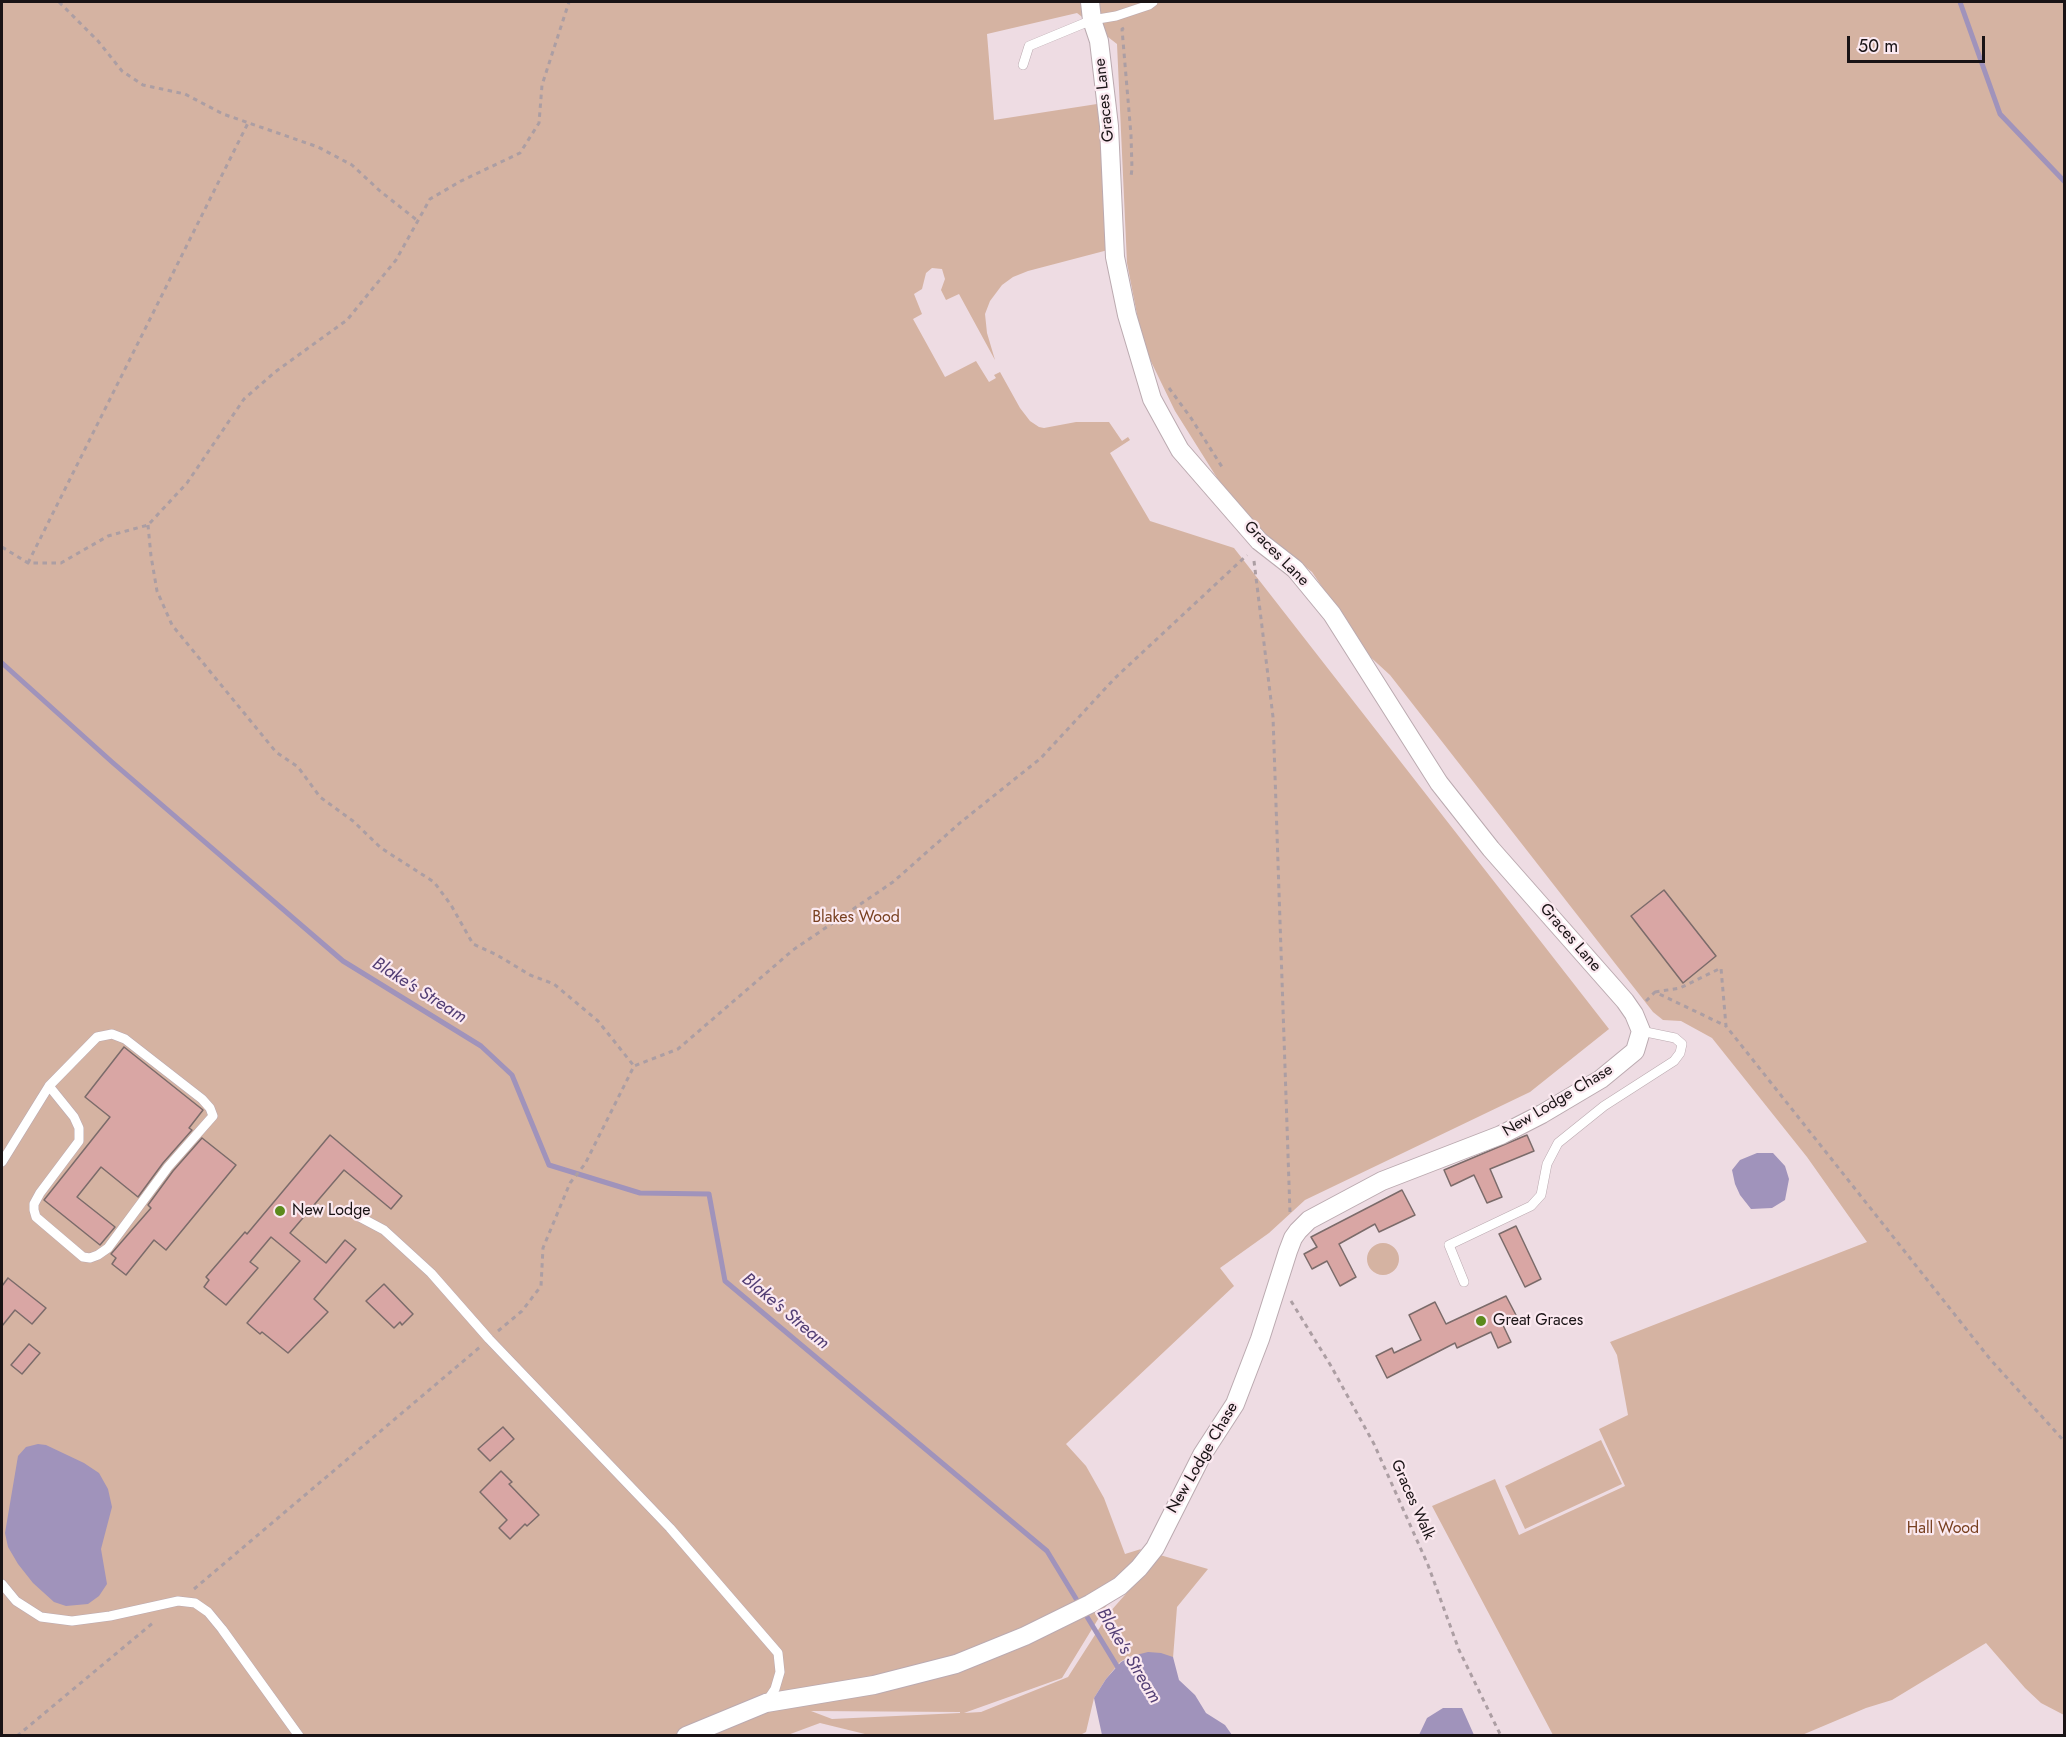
<!DOCTYPE html>
<html>
<head>
<meta charset="utf-8">
<style>
	body { margin:0 }
	#map { position:relative; width:2066px; height:1737px; overflow:hidden; background:#eedce3; font-family:Jost,sans-serif }
	canvas { display:block }
	.frame { position:absolute; inset:0; border:3px solid #191315; pointer-events:none }
	.scale { position:absolute; left:1847px; top:36px; width:138px; height:27px; box-sizing:border-box; border:3px solid #191315; border-top:0; padding-left:8px; font-size:18px; line-height:21px; white-space:nowrap; color:#191315; -webkit-text-stroke:4px #fbe9f0; paint-order:stroke }
</style>
</head>
<body>
<div id="map">
<canvas width="2066" height="1737"></canvas>
<div class="frame"></div>
<div class="scale">50 m</div>
</div>
<script>
const ctx = document.querySelector('canvas').getContext('2d');
ctx.lineJoin = 'round';
function fillPath(path, color) { ctx.fillStyle = color; ctx.fill(path, 'evenodd'); }
const toPath = rows => new Path2D(rows.map(r => 'M' + r).join(''));
function strokePath(path, color, width, dash) { ctx.strokeStyle = color; ctx.lineWidth = width; ctx.lineCap = dash ? 'butt' : 'round'; ctx.setLineDash(dash || []); ctx.stroke(path); }
function label(font, color, halo, rows, align = 'center') {
  ctx.font = font + ' Jost,sans-serif'; ctx.lineWidth = 4.5; ctx.setLineDash([]); ctx.textBaseline = 'middle'; ctx.strokeStyle = halo; ctx.fillStyle = color; for (const [text, x, y, turn = 0] of rows) {
    ctx.save(); ctx.translate(x, y); ctx.rotate((+turn || 0) * Math.PI / 180); ctx.textAlign = isNaN(turn) ? turn : align; if (halo) ctx.strokeText(text, 0, 0); ctx.fillText(text, 0, 0); ctx.restore();
  }
}
const green = toPath([
	[2,2,2064,2,2064,1715,2041,1703,2025,1688,1986,1643,1892,1700,1866,1708,1802,1735,1553,1735,1432,1506,1495,1479,1519,1535,1625,1486,1599,1429,1628,1415,1617,1355,1610,1342,1867,1242,1807,1157,1712,1038,1681,1021,1663,1020,1653,1012,1390,675,1367,654,1312,572,1268,538,1219,481,1175,411,1143,345,1127,263,1117,44,1077,13,987,34,994,120,1097,104,1107,195,1108,250,1028,271,1013,277,1002,285,990,301,985,314,987,333,995,360,959,294,946,300,941,290,945,279,942,269,932,268,926,273,922,289,914,294,922,314,913,319,945,377,976,361,989,382,996,378,994,375,1000,372,1020,408,1030,421,1039,427,1044,428,1076,422,1109,422,1122,441,1128,437,1130,440,1110,453,1150,521,1234,548,1609,1029,1530,1092,1305,1200,1269,1233,1220,1268,1234,1286,1066,1444,1086,1466,1104,1498,1125,1554,1141,1549,1062,1678,964,1713,981,1712,1068,1677,1109,1613,1160,1555,1208,1569,1177,1607,1173,1658,1131,1656,1120,1662,1106,1679,1094,1698,1086,1732,1080,1735,873,1736,820,1723,785,1736,2,1736],
	[811,1711,960,1712,960,1713,832,1719],
	'1367 1259a16 16 0 1 1 32 0a16 16 0 1 1-32 0Z',
	[1601,1440,1622,1484,1525,1529,1505,1486]
]);
const water = toPath([
	[1757,1153,1773,1153,1785,1166,1789,1179,1785,1200,1772,1208,1751,1209,1740,1195,1735,1184,1732,1170,1740,1160],
	[38,1444,46,1445,84,1463,99,1473,108,1489,112,1507,101,1549,107,1584,99,1596,88,1604,66,1606,54,1602,33,1583,18,1564,8,1547,5,1533,18,1456,26,1447],
	[1148,1652,1161,1653,1173,1657,1179,1680,1195,1695,1206,1713,1225,1725,1232,1735,1102,1735,1094,1698,1106,1679,1121,1662,1132,1656],
	[1443,1708,1462,1708,1474,1735,1419,1735,1427,1718]
]);
const stream = toPath([
	[1960,2,2000,114,2064,181],
	[2,663,112,762,343,961,481,1046,512,1075,549,1165,640,1193,709,1194,725,1281,1047,1551,1120,1671]
]);
const building = toPath([
	[1664,890,1716,956,1683,983,1631,916,1664,890],
	[124,1047,203,1110,189,1128,192,1130,163,1163,138,1197,101,1167,77,1197,115,1227,100,1245,44,1200,110,1117,85,1097,124,1047],
	[330,1135,402,1196,391,1209,344,1170,290,1233,326,1263,345,1240,356,1249,314,1299,328,1312,288,1353,262,1332,260,1334,247,1323,300,1261,271,1237,250,1262,258,1268,226,1305,204,1287,209,1280,206,1277,245,1232,247,1234,330,1135],
	[1527,1135,1534,1151,1490,1169,1502,1197,1487,1203,1474,1175,1451,1186,1444,1170,1527,1135],
	[202,1138,236,1165,166,1250,154,1240,126,1275,112,1264,116,1258,111,1254,151,1208,148,1205,173,1171,202,1138],
	[1402,1190,1415,1215,1379,1232,1375,1224,1339,1244,1356,1277,1340,1286,1327,1261,1312,1269,1304,1254,1317,1247,1311,1237,1402,1190],
	[1516,1226,1541,1279,1525,1287,1499,1234,1516,1226],
	[8,1278,46,1308,32,1324,15,1310,2,1326,2,1286,8,1278],
	[384,1284,413,1314,402,1325,400,1322,394,1328,366,1301,384,1284],
	[1506,1296,1517,1317,1502,1323,1511,1342,1498,1348,1491,1332,1457,1348,1455,1343,1387,1378,1376,1356,1392,1348,1394,1353,1421,1340,1409,1315,1435,1302,1446,1324,1506,1296],
	[29,1344,40,1353,22,1374,11,1365,29,1344],
	[503,1427,514,1439,490,1461,478,1449,503,1427],
	[501,1471,512,1482,509,1484,539,1515,527,1526,525,1524,510,1539,499,1528,507,1520,480,1492,501,1471]
]);
const path = toPath([
	[59,2,98,41,122,71,143,85,185,94,223,114,318,147,352,165,380,191,418,221],
	[1124,28,1122,29,1131,135,1132,169,1131,176],
	[1169,388,1191,418,1224,470],
	[148,525,151,556,157,591,172,625,276,752,298,767,320,797,353,821,381,848,434,882,451,905,473,944,497,955,530,975,554,984,598,1021,634,1066],
	[2,547,28,563,61,563,108,536,148,525,187,483,244,399,275,372,347,320,396,260,430,199,461,181,520,153,539,123,542,85,569,2],
	[1254,561,1273,717,1290,1213],
	[28,563,248,123],
	[1655,992,1680,988,1721,968,1726,1026,1990,1359,2064,1441],
	[1646,1001,1655,992,1726,1026],
	[1291,1301,1331,1366,1374,1444,1428,1565,1459,1650,1501,1736],
	[498,1331,522,1311,541,1286,543,1248,570,1183,585,1164,634,1066,678,1049,793,950,893,882,961,822,1041,758,1115,678,1247,555],
	[194,1589,480,1347],
	[17,1736,154,1622]
]);
const lane = toPath([
	[1023,65,1029,46,1092,20,1116,16,1149,5,1153,2],
	[2,1162,49,1086,97,1037,112,1034,125,1039,202,1099,210,1108,213,1116,168,1167,108,1248,98,1255,90,1258,83,1257,36,1217,34,1210,34,1204,40,1193,79,1141,79,1128,74,1117,49,1086],
	[354,1214,384,1230,431,1273,489,1339,670,1528,778,1653,780,1672,775,1689,767,1701],
	[1464,1282,1449,1245,1531,1206,1541,1195,1547,1164,1558,1143,1604,1106,1674,1061,1680,1053,1682,1044,1675,1038,1641,1031],
	[2,1584,16,1601,41,1617,72,1621,110,1616,178,1601,195,1603,208,1612,222,1629,299,1736]
]);
const street = toPath([
	[686,1736,766,1703,874,1685,956,1664,1025,1636,1090,1604,1120,1586,1139,1568,1155,1548,1202,1455,1235,1404,1260,1339,1288,1251,1293,1238,1298,1231,1309,1220,1382,1181,1501,1135,1542,1114,1601,1079,1635,1051,1641,1031,1634,1014,1625,1001,1491,849,1439,783,1332,614,1295,569,1259,541,1180,450,1152,399,1127,315,1115,257,1109,126,1099,41,1092,20,1090,2]
]);
const markers = [
	[280,1211,6,"#5b8a1c"],
	[1481,1321,6,"#5b8a1c"]
];
const streetNames = [
	["Graces Lane",1105,100,-96],
	["Graces Lane",1276,554,45],
	["Graces Lane",1570,938,49],
	["New Lodge Chase",1558,1101,-31],
	["New Lodge Chase",1203,1458,-60],
	["Graces Walk",1412,1500,66]
];
const parkNames = [
	["Blakes Wood",856,918],
	["Hall Wood",1943,1529]
];
const poiNames = [
	["New Lodge",292,1211],
	["Great Graces",1493,1321]
];
const waterNames = [
	["Blake's Stream",419,991,32],
	["Blake's Stream",785,1312,40],
	["Blake's Stream",1128,1656,59]
];
fillPath(green, '#d5b3a2');
fillPath(water, '#a093bb');
strokePath(stream, '#a093bb', 5);
fillPath(building, '#d9a6a4');
strokePath(building, '#7b6b6a', 1.5);
strokePath(lane, '#bbaab0', 10);
strokePath(street, '#bbaab0', 20);
strokePath(path, '#ac9ea3', 3, [4.5, 4.5]);
strokePath(lane, '#fff', 9);
strokePath(street, '#fff', 18);
for (const [x, y, r, color] of markers) { const dot = new Path2D(); dot.arc(x, y, r, 0, 2 * Math.PI); ctx.fillStyle = color; ctx.fill(dot); strokePath(dot, '#fbe9f0', 2); }
label('16px', '#191315', '#fbe9f0', streetNames);
label('16px', '#784020', '#fbe9f0', parkNames);
label('16px', '#191315', '#fbe9f0', poiNames, 'left');
label('italic 18px', '#523e74', '#fbe9f0', waterNames);
</script>
</body>
</html>
